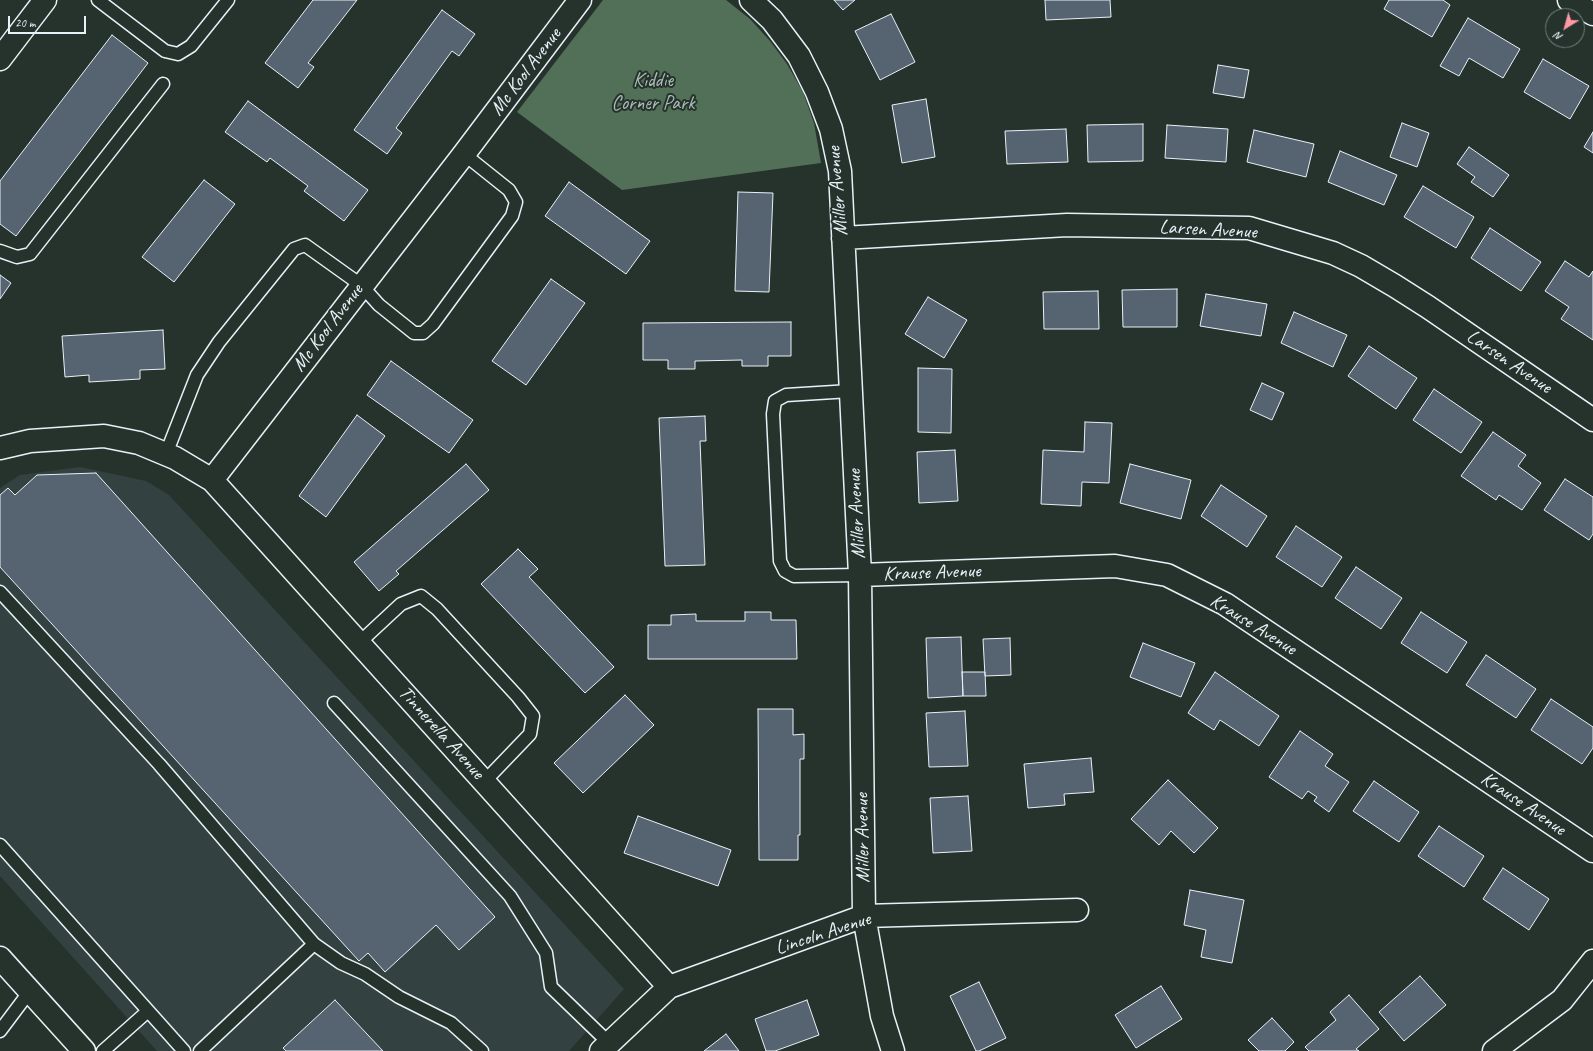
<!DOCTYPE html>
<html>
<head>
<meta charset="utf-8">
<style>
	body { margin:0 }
	#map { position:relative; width:1593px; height:1051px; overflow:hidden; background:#26332d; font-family:Caveat,sans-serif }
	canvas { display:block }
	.north { position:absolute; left:1545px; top:8px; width:40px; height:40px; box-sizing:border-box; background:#26332d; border:1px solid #747f7e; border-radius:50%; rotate:217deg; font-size:11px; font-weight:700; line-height:16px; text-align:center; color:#e8f1f8 }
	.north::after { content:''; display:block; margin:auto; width:14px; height:18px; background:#ff9aa2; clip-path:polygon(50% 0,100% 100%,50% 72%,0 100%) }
	.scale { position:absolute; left:8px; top:16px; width:78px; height:18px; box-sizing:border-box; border:2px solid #e8f1f8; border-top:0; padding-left:5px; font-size:12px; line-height:14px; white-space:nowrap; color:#e8f1f8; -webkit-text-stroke:3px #26332d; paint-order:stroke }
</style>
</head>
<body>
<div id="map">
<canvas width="1593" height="1051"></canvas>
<div class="north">N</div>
<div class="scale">20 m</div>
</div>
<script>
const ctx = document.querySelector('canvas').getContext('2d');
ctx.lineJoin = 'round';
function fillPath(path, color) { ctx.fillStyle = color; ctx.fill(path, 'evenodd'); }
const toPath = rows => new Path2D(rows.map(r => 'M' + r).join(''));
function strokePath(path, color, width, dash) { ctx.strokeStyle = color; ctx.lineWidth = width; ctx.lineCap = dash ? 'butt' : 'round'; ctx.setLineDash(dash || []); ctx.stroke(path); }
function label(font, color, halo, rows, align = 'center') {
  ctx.font = font + ' Caveat,sans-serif'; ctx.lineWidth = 4; ctx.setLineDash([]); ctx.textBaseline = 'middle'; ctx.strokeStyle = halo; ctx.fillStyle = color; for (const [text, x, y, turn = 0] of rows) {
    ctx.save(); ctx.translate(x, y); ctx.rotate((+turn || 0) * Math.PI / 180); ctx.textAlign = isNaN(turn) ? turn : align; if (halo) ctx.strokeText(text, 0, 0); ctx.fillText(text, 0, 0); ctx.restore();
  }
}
const built = toPath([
	[80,467,146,481,169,495,624,989,569,1051,157,1051,0,876,0,488,20,475]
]);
const green = toPath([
	[603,0,726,0,750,19,770,41,787,64,803,92,814,123,821,163,622,190,517,112]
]);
const building = toPath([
	[313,0,357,0,308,63,314,67,298,88,265,63,313,0],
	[834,0,855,0,843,10,834,0],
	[1045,0,1110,0,1111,17,1046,20,1045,0],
	[1389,0,1443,0,1450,5,1432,37,1384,9,1389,0],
	[442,10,475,34,459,56,452,51,396,128,402,133,387,154,354,130,442,10],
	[891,14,915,62,880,80,855,31,891,14],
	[1468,18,1520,49,1503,78,1469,58,1459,76,1440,66,1468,18],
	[112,35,148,63,16,236,0,224,0,181,112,35],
	[1543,59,1589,86,1570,119,1524,92,1543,59],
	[1218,65,1249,70,1244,98,1213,93,1218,65],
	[926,99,935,157,902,163,892,105,926,99],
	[248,101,368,190,344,221,304,191,308,186,270,158,267,162,225,132,248,101],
	[1402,123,1429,133,1417,167,1390,157,1402,123],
	[1143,124,1143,161,1088,162,1087,125,1143,124],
	[1167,125,1228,129,1226,162,1165,158,1167,125],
	[1066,129,1068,162,1007,164,1005,131,1066,129],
	[1254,130,1314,144,1306,177,1247,162,1254,130],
	[1593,132,1593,153,1584,147,1593,132],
	[1469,147,1509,175,1493,197,1471,182,1475,177,1457,164,1469,147],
	[1340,151,1397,175,1384,205,1328,182,1340,151],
	[204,180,235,204,174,282,142,257,204,180],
	[569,182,650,241,626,274,545,216,569,182],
	[1423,186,1474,217,1456,248,1404,217,1423,186],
	[738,192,773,193,769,292,735,291,738,192],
	[1490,228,1541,262,1521,291,1471,258,1490,228],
	[1565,261,1589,277,1593,271,1593,340,1561,319,1569,307,1545,291,1565,261],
	[0,275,11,283,0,299,0,275],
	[551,279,585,303,526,385,492,361,551,279],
	[1177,289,1177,327,1123,327,1122,290,1177,289],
	[1098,291,1099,329,1044,329,1043,292,1098,291],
	[1206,294,1267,304,1261,336,1200,326,1206,294],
	[928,297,967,320,944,358,905,334,928,297],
	[1294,312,1347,335,1333,367,1281,343,1294,312],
	[791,322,791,356,768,356,768,366,742,366,742,360,695,361,695,369,668,369,668,360,643,360,643,323,791,322],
	[163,330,165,369,140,370,140,379,89,382,89,375,65,377,62,336,163,330],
	[1369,346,1417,378,1396,409,1348,376,1369,346],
	[391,361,473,420,449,453,367,395,391,361],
	[918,368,952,369,951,433,918,432,918,368],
	[1262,383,1284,393,1272,420,1250,410,1262,383],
	[1434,389,1482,422,1461,453,1413,420,1434,389],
	[357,415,385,436,326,517,299,496,357,415],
	[705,416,706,441,700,441,705,565,665,566,659,418,705,416],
	[1085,422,1112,423,1109,483,1082,482,1081,506,1041,504,1043,450,1084,452,1085,422],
	[1493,432,1526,455,1518,466,1541,483,1522,510,1499,495,1496,500,1461,476,1493,432],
	[955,450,958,501,919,503,917,452,955,450],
	[466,464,489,490,396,571,399,574,379,591,354,562,466,464],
	[1130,464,1191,480,1181,519,1120,503,1130,464],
	[96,473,495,917,459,950,436,925,385,972,368,953,359,961,0,567,0,495,8,488,15,495,37,475,96,473],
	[1565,479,1593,497,1593,534,1589,540,1544,510,1565,479],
	[1221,485,1267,516,1247,547,1201,516,1221,485],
	[1296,526,1342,557,1322,587,1276,557,1296,526],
	[518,549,538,569,529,577,614,667,585,693,481,584,518,549],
	[1356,567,1402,598,1381,629,1335,598,1356,567],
	[745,612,771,612,771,620,796,620,797,659,648,659,648,625,671,625,671,615,696,614,696,621,745,621,745,612],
	[1421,612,1467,642,1447,673,1401,643,1421,612],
	[961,637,963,696,928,698,926,638,961,637],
	[1010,638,1011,675,985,676,983,639,1010,638],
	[1143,643,1195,663,1181,697,1130,677,1143,643],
	[1486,655,1536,689,1516,718,1466,685,1486,655],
	[962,672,985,672,986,696,963,696,962,672],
	[1215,672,1279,716,1259,746,1220,720,1214,730,1188,713,1215,672],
	[625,695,654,725,583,793,554,763,625,695],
	[1551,699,1593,727,1593,748,1582,764,1531,730,1551,699],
	[758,709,793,709,793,735,804,734,804,759,800,759,800,835,798,835,798,860,759,860,758,709],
	[965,711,968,766,929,767,926,713,965,711],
	[1300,731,1333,754,1325,766,1349,782,1329,812,1314,801,1317,797,1308,791,1302,799,1269,777,1300,731],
	[1091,758,1094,792,1064,794,1065,805,1028,808,1024,764,1091,758],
	[1168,780,1218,828,1194,853,1171,831,1159,845,1131,819,1168,780],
	[1374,781,1419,812,1399,842,1353,811,1374,781],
	[968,796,972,851,933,853,930,798,968,796],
	[638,816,731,850,718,886,624,853,638,816],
	[1439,826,1484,856,1464,887,1418,856,1439,826],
	[1503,868,1549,899,1529,930,1483,899,1503,868],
	[1190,890,1244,900,1232,963,1201,957,1206,930,1184,925,1190,890],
	[1420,976,1446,1005,1404,1041,1379,1012,1420,976],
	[979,982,1006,1038,979,1051,976,1051,950,996,979,982],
	[1161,986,1182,1019,1136,1048,1115,1015,1161,986],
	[1349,995,1379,1029,1356,1049,1359,1051,1309,1051,1305,1047,1336,1020,1330,1012,1349,995],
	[335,1000,383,1051,286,1051,283,1048,335,1000],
	[807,1000,819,1035,775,1051,766,1051,755,1019,807,1000],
	[1272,1018,1294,1042,1285,1051,1259,1051,1248,1040,1272,1018],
	[726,1034,739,1051,704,1051,726,1034]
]);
const lane = toPath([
	[98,0,165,51,178,54,191,46,228,0],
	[0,251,17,257,30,254,163,84],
	[850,391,786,395,775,401,773,414,780,561,785,571,794,576,860,575],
	[166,454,197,375,219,342,294,249,305,245,361,285,379,305,414,333,423,333,433,324,512,216,516,202,509,190,464,154],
	[0,592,159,764,314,944,341,963,365,974,399,997,451,1023,482,1051],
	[359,643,401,604,421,596,437,609,518,697,533,716,530,734,484,782],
	[334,703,510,896,546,953,551,987,609,1043],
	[0,845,184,1051],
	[0,1031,30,991],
	[103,1051,148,1011],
	[200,1051,314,944]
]);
const street = toPath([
	[751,0,772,20,799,56,817,92,831,129,840,171,860,575,864,916,882,1016,893,1051],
	[1569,0,1593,14],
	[0,59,45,0],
	[843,238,1067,225,1249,228,1333,253,1361,266,1395,286,1428,307,1593,420],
	[0,448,30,441,104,436,139,443,175,458,212,480,464,154,580,0],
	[212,480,669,987],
	[860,575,1115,566,1167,575,1225,604,1593,851],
	[601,1051,669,987,864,916,1077,910],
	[1494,1051,1562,1000,1593,961]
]);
const secondary = toPath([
	[0,958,84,1051]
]);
const streetNames = [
	["Mc Kool Avenue",526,72,-53],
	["Miller Avenue",838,191,-95],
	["Larsen Avenue",1208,230,3],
	["Mc Kool Avenue",328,328,-53],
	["Larsen Avenue",1509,362,34],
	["Miller Avenue",857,514,-93],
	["Krause Avenue",932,573,-2],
	["Krause Avenue",1253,625,32],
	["Tinnerella Avenue",441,733,48],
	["Krause Avenue",1523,804,34],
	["Miller Avenue",863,838,-91],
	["Lincoln Avenue",823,934,-18]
];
const parkNames = [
	["Kiddie",653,81],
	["Corner Park",653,104]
];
fillPath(built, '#344141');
fillPath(green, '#527057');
fillPath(building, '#566371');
strokePath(building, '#e8f1f8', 1);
strokePath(lane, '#e8f1f8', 15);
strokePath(street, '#e8f1f8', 25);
strokePath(secondary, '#e8f1f8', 25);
strokePath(lane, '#26332d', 12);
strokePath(street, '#26332d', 22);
strokePath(secondary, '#26332d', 22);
label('20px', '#e8f1f8', '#26332d', streetNames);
label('20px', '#acbdb8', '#26332d', parkNames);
</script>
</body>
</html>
